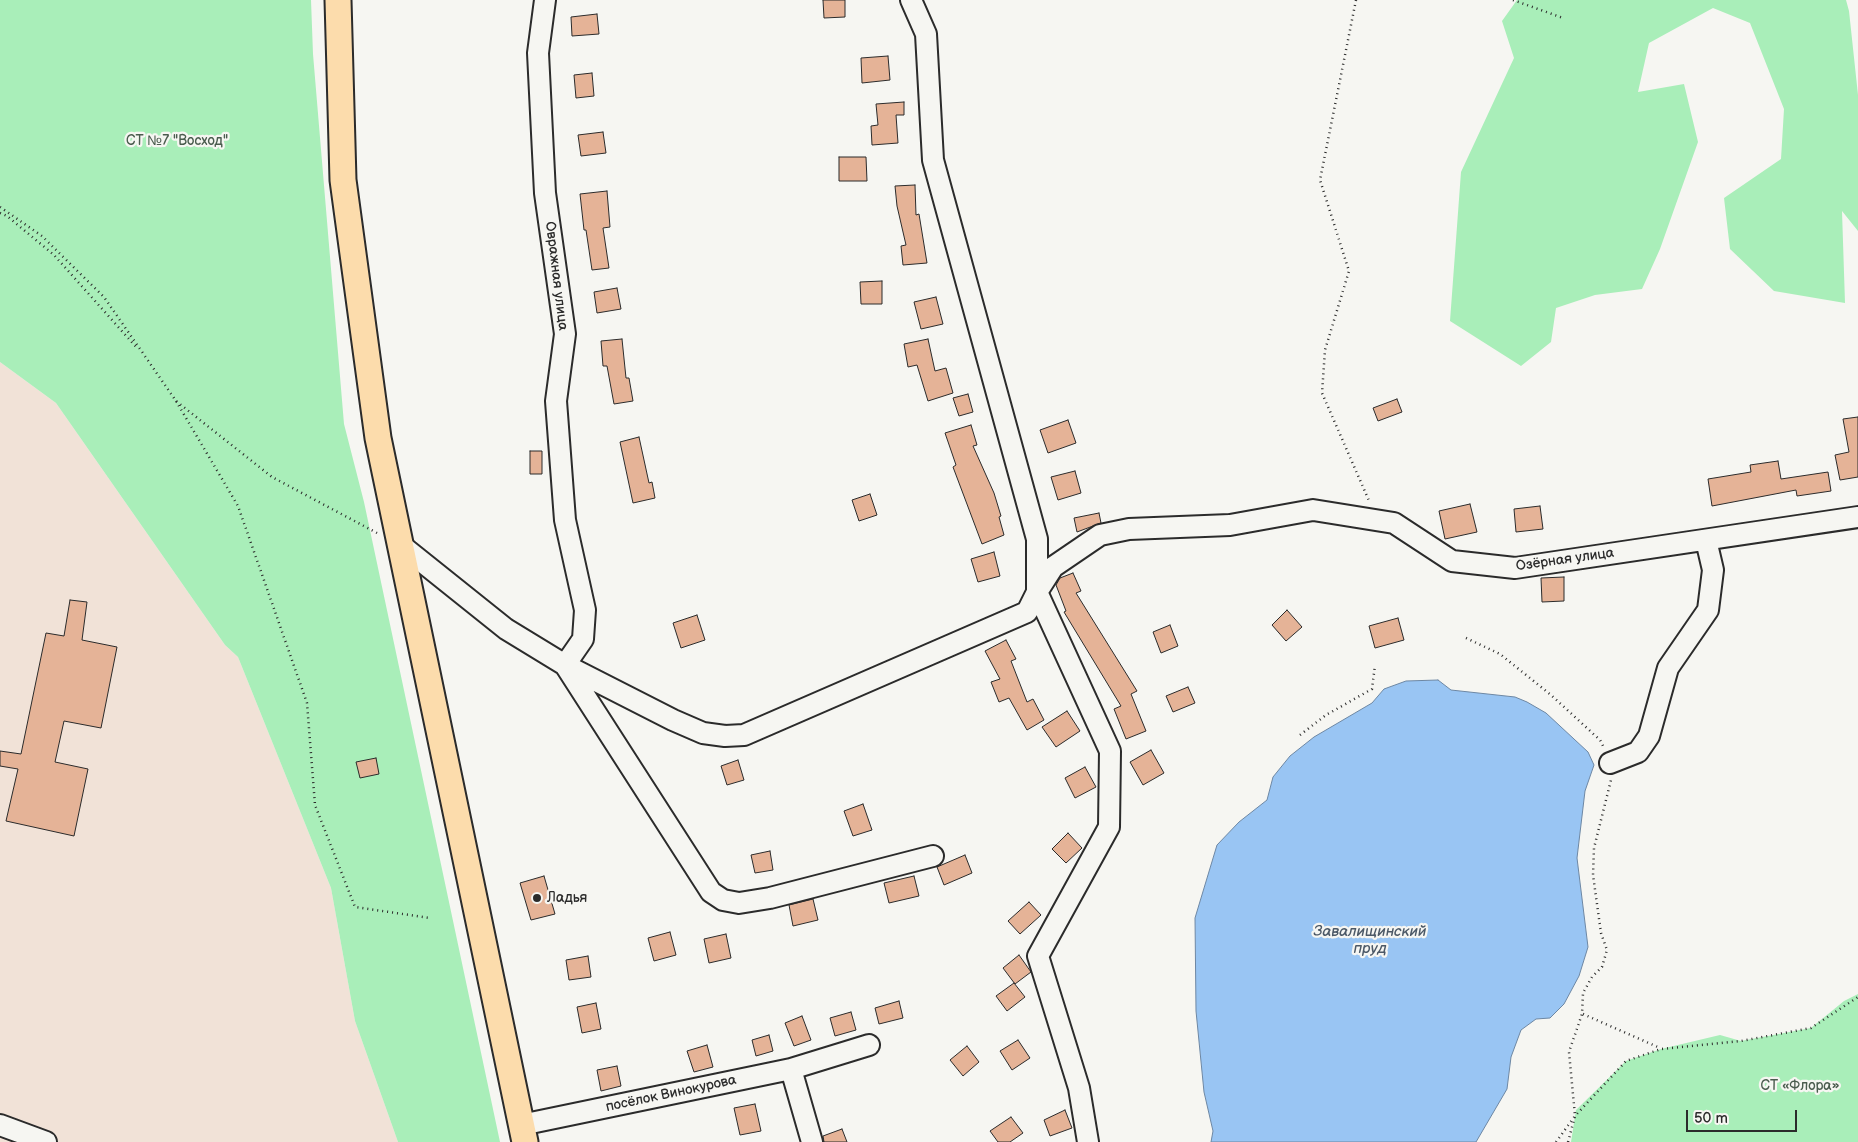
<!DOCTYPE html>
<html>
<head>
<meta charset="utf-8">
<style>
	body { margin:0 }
	#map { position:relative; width:1858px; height:1142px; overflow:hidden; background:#f6f6f2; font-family:"Balsamiq Sans",sans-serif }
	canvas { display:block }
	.scale { position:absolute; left:1686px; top:1110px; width:111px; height:22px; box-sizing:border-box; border:2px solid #2b2b2b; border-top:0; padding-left:6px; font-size:15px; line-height:18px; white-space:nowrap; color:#2b2b2b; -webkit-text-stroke:4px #f6f6f2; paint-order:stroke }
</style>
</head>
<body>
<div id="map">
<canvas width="1858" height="1142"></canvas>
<div class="scale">50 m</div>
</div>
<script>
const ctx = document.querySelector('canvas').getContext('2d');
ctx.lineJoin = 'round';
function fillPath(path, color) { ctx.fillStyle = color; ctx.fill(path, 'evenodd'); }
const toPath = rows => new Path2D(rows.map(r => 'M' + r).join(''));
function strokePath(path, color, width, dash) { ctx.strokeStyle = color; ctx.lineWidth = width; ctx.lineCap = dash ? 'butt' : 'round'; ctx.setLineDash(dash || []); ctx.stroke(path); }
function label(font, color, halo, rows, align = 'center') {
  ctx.font = font + ' "Balsamiq Sans",sans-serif'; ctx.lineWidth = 4.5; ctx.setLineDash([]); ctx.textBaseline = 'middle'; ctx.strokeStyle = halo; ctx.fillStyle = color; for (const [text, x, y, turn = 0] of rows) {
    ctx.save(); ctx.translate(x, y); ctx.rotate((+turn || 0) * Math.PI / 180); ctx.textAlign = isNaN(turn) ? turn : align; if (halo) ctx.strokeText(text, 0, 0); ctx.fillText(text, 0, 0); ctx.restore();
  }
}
const built = toPath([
	[0,362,56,403,225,645,238,657,331,888,355,1021,398,1142,0,1142]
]);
const green = toPath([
	[0,0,311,0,313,54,344,424,364,502,500,1142,398,1142,355,1021,331,888,238,657,225,645,56,403,0,362],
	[1517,0,1846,0,1849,11,1858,95,1858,231,1842,211,1845,303,1774,291,1730,249,1724,198,1781,159,1784,109,1750,23,1713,8,1649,43,1638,92,1684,84,1698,142,1660,249,1642,289,1595,295,1556,308,1551,342,1521,366,1450,321,1461,172,1514,58,1502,21],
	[1858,994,1858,1142,1571,1142,1576,1110,1626,1061,1661,1049,1720,1035,1741,1041,1811,1028,1844,1001]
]);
const water = toPath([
	[1438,680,1451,690,1515,697,1527,702,1546,713,1588,752,1594,765,1585,791,1577,858,1588,947,1579,976,1564,1004,1550,1018,1536,1019,1521,1030,1511,1057,1507,1089,1476,1142,1211,1142,1213,1131,1204,1092,1196,1011,1195,918,1217,845,1239,822,1267,800,1273,777,1290,756,1314,737,1372,703,1384,689,1406,681,1438,680]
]);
const building = toPath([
	[823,0,845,0,845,17,824,18,823,0],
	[597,14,599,34,572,36,571,17,597,14],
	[888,56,890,80,862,83,861,58,888,56],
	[592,73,594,96,576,98,574,75,592,73],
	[904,102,904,115,896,115,898,143,872,145,871,126,878,125,876,104,904,102],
	[603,132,606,153,581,156,578,135,603,132],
	[839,157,866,157,867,181,839,181,839,157],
	[915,185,916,215,919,214,927,263,903,265,901,246,906,245,897,206,895,186,915,185],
	[607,191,610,227,603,228,609,268,592,270,586,230,584,230,580,194,607,191],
	[882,281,882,304,861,304,860,282,882,281],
	[617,288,621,309,597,313,594,292,617,288],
	[936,297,943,324,921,329,914,302,936,297],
	[622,339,626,378,629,378,633,401,614,404,607,366,603,366,601,341,622,339],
	[928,339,935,371,946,368,953,393,928,401,917,365,908,367,904,344,928,339],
	[968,394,973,412,959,416,953,398,968,394],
	[1397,399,1402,412,1378,421,1373,408,1397,399],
	[1858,417,1858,477,1840,480,1835,455,1849,452,1843,419,1858,417],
	[1068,420,1076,443,1048,453,1040,430,1068,420],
	[971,425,977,445,973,446,994,493,1001,516,999,517,1004,535,982,544,953,467,956,465,945,433,971,425],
	[639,437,649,483,652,482,655,498,633,503,620,442,639,437],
	[530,451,542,451,542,474,530,474,530,451],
	[1778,461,1781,479,1828,472,1831,491,1797,496,1796,490,1712,506,1708,479,1751,472,1750,465,1778,461],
	[1075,471,1081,493,1058,500,1051,477,1075,471],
	[870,494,877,515,859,521,852,500,870,494],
	[1470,504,1477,532,1445,539,1439,511,1470,504],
	[1540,506,1543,529,1516,532,1514,509,1540,506],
	[1099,513,1101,523,1077,532,1074,518,1099,513],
	[994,552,1000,576,978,582,971,559,994,552],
	[1073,573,1081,591,1076,593,1137,691,1131,694,1146,731,1126,739,1114,709,1121,706,1064,612,1066,611,1056,585,1060,578,1073,573],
	[1564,577,1564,601,1542,602,1541,578,1564,577],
	[70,600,87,602,82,640,117,647,101,728,64,721,55,762,88,769,74,836,6,821,18,769,0,766,0,751,21,754,46,633,64,636,70,600],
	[1287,610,1302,627,1286,641,1272,625,1287,610],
	[697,615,705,640,681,648,673,623,697,615],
	[1398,618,1404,640,1375,648,1369,626,1398,618],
	[1170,625,1178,646,1161,653,1153,632,1170,625],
	[1006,640,1016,659,1011,661,1027,702,1033,699,1044,720,1027,730,1009,698,999,702,991,682,1000,679,985,651,1006,640],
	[1188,687,1195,703,1173,712,1166,696,1188,687],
	[1067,711,1080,731,1056,747,1042,727,1067,711],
	[1151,750,1164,773,1143,785,1130,762,1151,750],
	[376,758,379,774,360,778,356,762,376,758],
	[738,760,744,780,727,785,721,766,738,760],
	[1085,767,1096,787,1075,798,1065,778,1085,767],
	[863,804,872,830,853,836,844,811,863,804],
	[1068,833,1082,848,1066,863,1052,849,1068,833],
	[770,851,773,870,755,873,751,855,770,851],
	[965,855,972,873,944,885,937,867,965,855],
	[544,876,555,914,531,920,520,883,544,876],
	[914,876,919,896,889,903,884,883,914,876],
	[813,899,818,920,793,926,789,905,813,899],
	[1029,902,1041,915,1020,934,1008,921,1029,902],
	[670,932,676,955,654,961,648,938,670,932],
	[726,934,731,958,709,963,704,939,726,934],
	[1019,955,1031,972,1015,984,1003,968,1019,955],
	[588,956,591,977,569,980,566,960,588,956],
	[1014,983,1025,997,1007,1011,996,996,1014,983],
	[899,1001,903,1018,879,1024,875,1008,899,1001],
	[596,1003,601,1029,582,1033,577,1007,596,1003],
	[851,1012,856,1030,835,1036,830,1018,851,1012],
	[802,1016,811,1040,794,1046,785,1023,802,1016],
	[769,1035,773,1051,756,1056,752,1040,769,1035],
	[1018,1040,1030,1058,1012,1070,1000,1051,1018,1040],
	[707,1045,713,1067,694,1072,687,1051,707,1045],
	[967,1046,979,1062,963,1076,950,1060,967,1046],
	[617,1066,621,1086,601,1091,597,1070,617,1066],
	[755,1104,761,1131,740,1135,734,1108,755,1104],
	[1065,1110,1072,1128,1050,1136,1044,1120,1065,1110],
	[1011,1117,1023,1133,1010,1142,998,1142,990,1131,1011,1117],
	[842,1129,847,1142,824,1142,823,1136,842,1129]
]);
const path = toPath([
	[1356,0,1320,180,1349,271,1325,350,1322,393,1370,503],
	[1513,0,1563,18],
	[0,207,42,236,104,297,176,401,272,477,377,533],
	[0,213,7,216,54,255,137,348],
	[176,401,238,506,307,703,315,805,355,907,430,918],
	[1466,638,1500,654,1551,695,1600,740,1604,748],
	[1300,735,1326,715,1372,689,1375,665],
	[1583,1014,1660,1048],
	[1556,1142,1575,1116,1569,1052,1582,1014,1583,993,1592,977,1602,967,1607,950,1601,933,1593,875,1594,848,1611,780],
	[1568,1142,1575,1116,1626,1061,1661,1049,1741,1041,1811,1028,1858,997]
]);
const minor = toPath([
	[545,0,538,53,545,193,565,334,556,401,565,520,585,610,583,639,565,665],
	[401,545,506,629,565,665,673,720,703,733,725,736,744,735,1027,612,1037,592,1037,539,933,160,926,34,911,0],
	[565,665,711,892,723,900,739,903,770,898,933,856],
	[1610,763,1638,752,1649,736,1668,668,1708,610,1713,570,1706,540],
	[791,1069,812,1142],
	[0,1125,46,1142],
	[521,1125,791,1069,869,1045],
	[1088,1142,1079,1088,1038,956,1109,827,1110,751,1037,592,1053,567,1100,535,1129,529,1230,525,1313,510,1394,523,1452,561,1515,568,1858,517]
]);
const major = toPath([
	[338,0,343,180,378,438,525,1142]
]);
const markers = [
	[537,898,5,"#2b2b2b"]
];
const parkNames = [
	["СТ №7 \"Восход\"",177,141],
	["СТ «Флора»",1800,1086]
];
const streetNames = [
	["Овражная улица",556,276,83],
	["Озёрная улица",1565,560,-8],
	["посёлок Винокурова",671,1094,-12]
];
const poiNames = [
	["Ладья",547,898]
];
const waterNames = [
	["Завалищинский",1370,932],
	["пруд",1370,949]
];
fillPath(built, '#f1e2d7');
fillPath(green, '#a9eeb9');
fillPath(water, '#99c5f3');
strokePath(water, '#6d87a3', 1);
fillPath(building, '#e5b397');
strokePath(building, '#2b2b2b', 1);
strokePath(minor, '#2b2b2b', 24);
strokePath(major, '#2b2b2b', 29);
strokePath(path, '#2b2b2b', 2.5, [1, 4]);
strokePath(minor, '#f6f6f2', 20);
strokePath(major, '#fcdcac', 25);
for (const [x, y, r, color] of markers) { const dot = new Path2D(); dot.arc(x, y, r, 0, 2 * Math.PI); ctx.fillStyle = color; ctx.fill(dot); strokePath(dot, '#f6f6f2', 2); }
label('14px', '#4a5c4e', '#f6f6f2', parkNames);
label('14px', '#2b2b2b', '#f6f6f2', streetNames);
label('14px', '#2b2b2b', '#f6f6f2', poiNames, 'left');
label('italic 15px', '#4c5967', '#f6f6f2', waterNames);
</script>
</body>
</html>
